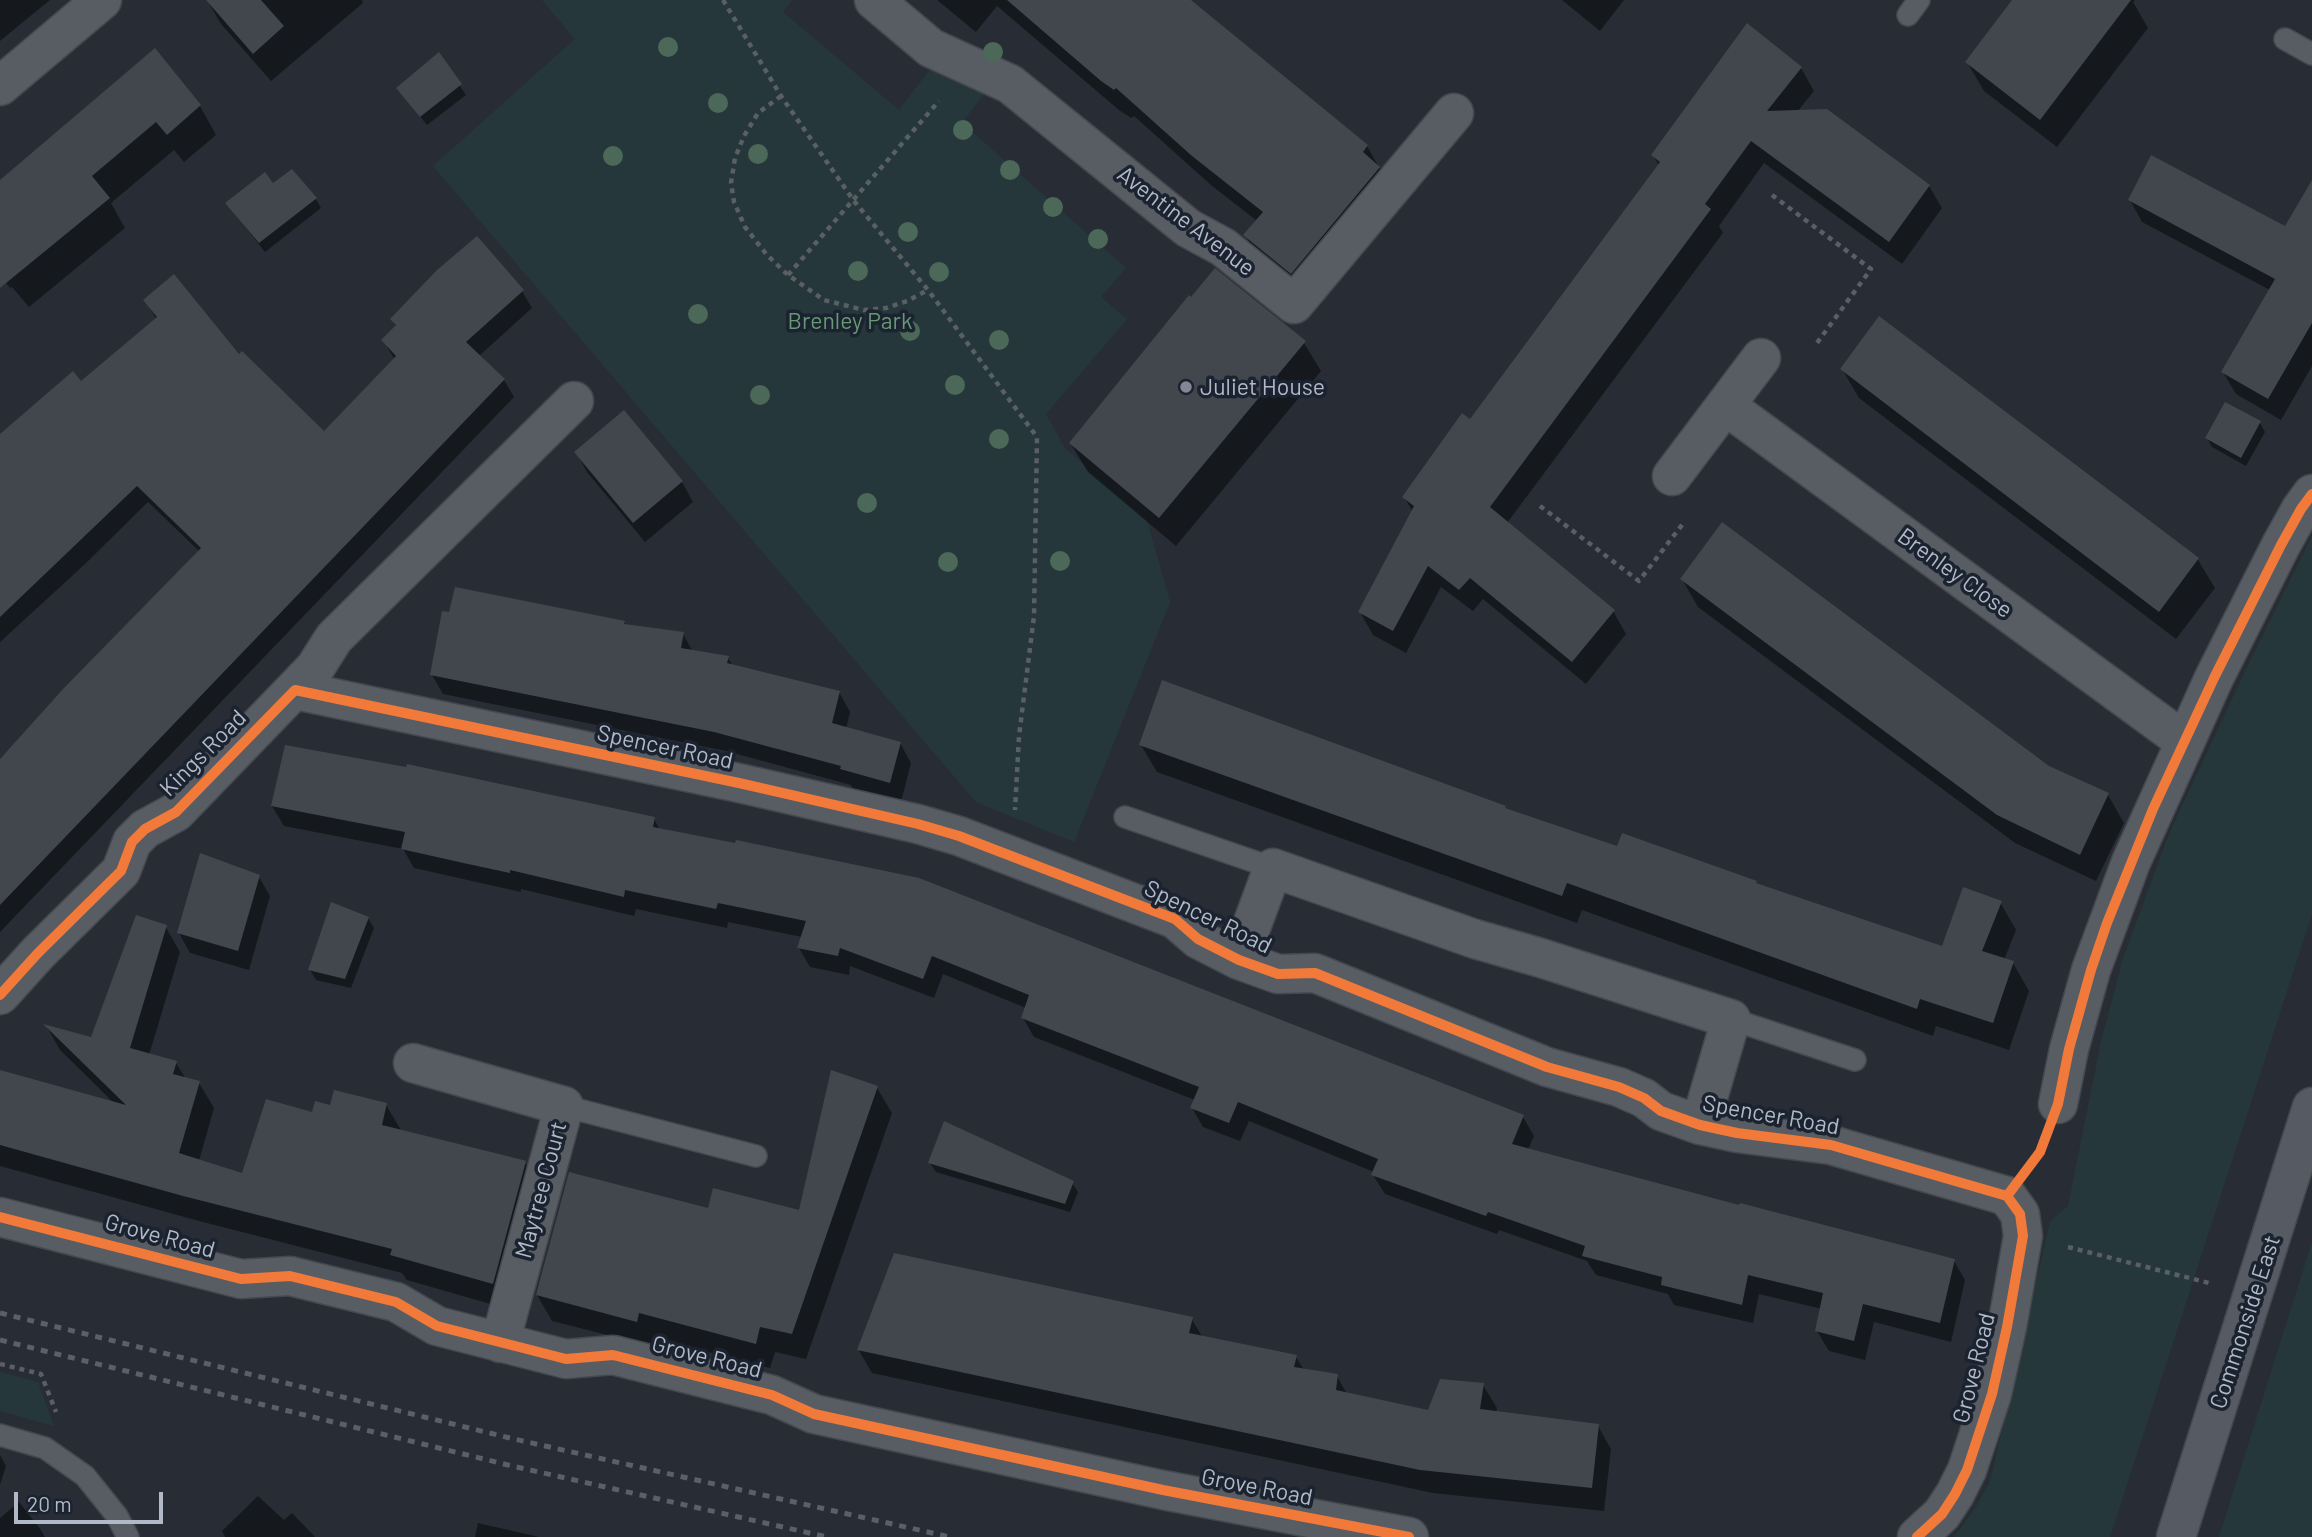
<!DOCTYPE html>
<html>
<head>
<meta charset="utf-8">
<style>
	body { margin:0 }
	#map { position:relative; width:2312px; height:1537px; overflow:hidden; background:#282d35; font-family:Barlow,sans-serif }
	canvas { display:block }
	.scale { position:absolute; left:14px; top:1492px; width:149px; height:32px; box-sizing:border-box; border:4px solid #b1b9c7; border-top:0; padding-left:9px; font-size:21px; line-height:24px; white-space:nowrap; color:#b1b9c7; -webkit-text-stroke:5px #1b2330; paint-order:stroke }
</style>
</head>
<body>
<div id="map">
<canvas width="2312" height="1537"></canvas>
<div class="scale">20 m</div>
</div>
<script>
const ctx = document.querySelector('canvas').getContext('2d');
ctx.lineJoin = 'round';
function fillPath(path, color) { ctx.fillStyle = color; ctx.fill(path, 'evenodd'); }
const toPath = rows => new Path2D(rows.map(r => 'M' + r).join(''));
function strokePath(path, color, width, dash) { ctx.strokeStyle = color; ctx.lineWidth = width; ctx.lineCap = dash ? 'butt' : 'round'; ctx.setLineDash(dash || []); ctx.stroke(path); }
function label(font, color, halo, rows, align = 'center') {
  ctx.font = font + ' Barlow,sans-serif'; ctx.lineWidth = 7; ctx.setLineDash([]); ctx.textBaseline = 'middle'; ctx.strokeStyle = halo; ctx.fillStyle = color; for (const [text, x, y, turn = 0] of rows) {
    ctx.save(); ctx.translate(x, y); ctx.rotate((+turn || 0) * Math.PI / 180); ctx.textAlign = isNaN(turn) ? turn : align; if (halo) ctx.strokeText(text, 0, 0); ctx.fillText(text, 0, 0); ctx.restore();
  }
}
const green = toPath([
	[542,0,792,0,783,12,899,110,931,68,986,91,962,123,1126,268,1101,297,1127,319,1046,414,1064,447,1147,520,1170,602,1074,842,976,802,433,166,575,39],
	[2312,536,2312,914,2110,1537,1954,1537,1976,1507,1990,1481,2050,1221,2068,1206,2101,1042,2123,958,2169,834,2245,671],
	[2312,1242,2312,1537,2219,1537],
	[0,1372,38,1382,54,1426,0,1411]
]);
const shadow = toPath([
	[0,0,50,0,0,41],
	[207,0,362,0,363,3,271,81,221,24],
	[937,0,1188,0,1367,146,1396,197,1308,301,1262,264,1245,235,1257,221,1211,185,1134,116,1131,118,1119,110,997,6,976,32],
	[1562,0,1624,0,1600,31],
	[2015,0,2135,0,2133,2,2148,28,2057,147,1984,91,1967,62],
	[155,50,200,106,216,135,184,162,174,150,111,203,125,228,29,307,12,287,10,288,3,279,0,281,0,182],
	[439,55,466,95,427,125,398,89],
	[1801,68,1814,91,1797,112,1929,186,1942,208,1902,264,1764,163,1719,226,1723,233,1507,523,1613,611,1626,634,1586,684,1483,599,1473,611,1441,587,1406,653,1373,635,1360,612,1413,512,1404,497,1470,421,1659,166,1653,155],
	[2312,184,2312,366,2281,420,2236,394,2223,372,2270,290,2142,222,2130,200,2285,228],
	[273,186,316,199,321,208,265,252,227,204],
	[522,291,532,308,479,356,504,380,514,397,0,932,0,759,200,552,148,502,84,565,0,642,0,435,80,383,157,320,145,300,239,357,324,433,395,360,383,340,396,327,392,319],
	[1880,319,2198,560,2215,588,2176,639,1859,398,1842,369],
	[1304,343,1321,371,1176,546,1088,472,1071,444],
	[624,412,682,482,693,502,645,542,587,472,576,452],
	[2260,423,2265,432,2246,466,2212,447,2207,438],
	[1682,579,2048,767,2108,795,2124,823,2096,881,2015,843,1698,607],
	[624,622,626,626,683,634,693,652,728,658,733,666,839,692,850,712,846,729,900,743,911,763,901,802,853,789,851,785,726,751,443,694,432,675],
	[1141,745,1505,808,1507,811,1618,848,1756,882,1757,885,1943,948,2000,902,2016,930,2004,960,2013,963,2029,991,2009,1050,1936,1026,1933,1036,1582,910,1577,923,1157,772],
	[272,806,654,819,660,830,1523,1117,1534,1136,1528,1150,1740,1207,1954,1261,1965,1280,1951,1342,1874,1322,1865,1360,1829,1351,1817,1331,1822,1309,1759,1294,1753,1323,1674,1305,1668,1294,1596,1275,1587,1261,1499,1230,1497,1234,1385,1194,1373,1175,1374,1172,1249,1121,1240,1141,1203,1127,1192,1108,1195,1100,1034,1037,1023,1018,1026,1008,943,974,934,998,850,966,849,975,810,967,799,948,802,937,728,922,727,928,636,909,634,916,521,889,521,892,414,868,403,849,284,826],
	[259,877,270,896,249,970,190,953,179,933],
	[368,918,374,928,351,988,316,980,310,970],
	[165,926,180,952,149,1055,176,1063,186,1079,199,1083,214,1108,199,1161,244,1175,313,1114,332,1107,386,1105,401,1130,525,1163,540,1188,508,1309,407,1280,402,1273,199,1221,0,1166,0,1072,115,1104,60,1050,47,1027,93,1039],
	[877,1088,892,1113,806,1359,775,1352,770,1368,654,1338,651,1346,552,1321,537,1295,709,1210,801,1212],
	[930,1163,1072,1183,1078,1192,1070,1212,936,1172],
	[1191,1318,1203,1338,1296,1357,1304,1370,1337,1376,1347,1394,1429,1412,1483,1385,1497,1408,1496,1413,1598,1426,1611,1449,1604,1511,1433,1493,872,1373,858,1349],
	[0,1455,6,1466,0,1485],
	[258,1496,284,1520,292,1513,315,1537,225,1537,222,1531],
	[19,1502,41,1530,45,1537,0,1537,0,1518],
	[478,1523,539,1537,475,1537]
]);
const building = toPath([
	[206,0,261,0,284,26,253,54],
	[1007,0,1191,0,1368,145,1363,152,1380,167,1291,274,1243,235,1263,212,1192,156,1116,88,1114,90,1101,81],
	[2012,0,2131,0,2040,120,1965,62],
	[1747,23,1802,67,1767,111,1827,109,1930,185,1889,242,1751,141,1705,204,1711,209,1490,507,1615,610,1572,662,1470,578,1459,590,1428,566,1393,631,1358,612,1414,506,1402,497,1462,413,1470,419,1660,162,1651,155],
	[155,48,201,105,167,135,156,122,92,176,110,198,0,288,0,180],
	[439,52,462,84,420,117,396,88],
	[2151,155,2285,226,2312,180,2312,323,2268,399,2221,372,2275,279,2128,200],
	[292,169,317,198,259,243,225,203,265,172,273,183],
	[477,236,524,290,466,342,505,379,0,905,0,759,64,688,201,548,137,486,0,617,0,434,73,371,81,381,157,317,143,300,174,274,239,354,242,351,324,431,396,356,381,340,396,325,390,319,437,270],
	[1215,268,1306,341,1159,518,1069,443,1189,295,1191,297],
	[1879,316,2199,558,2159,612,1840,369],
	[2225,402,2261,421,2241,458,2205,438],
	[624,410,683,481,633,523,574,452],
	[1722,522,2049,766,2109,793,2080,855,1997,815,1680,579],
	[455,587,625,621,624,624,684,632,681,648,729,656,727,663,840,691,832,723,901,742,890,783,840,769,841,766,714,732,430,675,442,611,449,612],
	[1162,680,1506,806,1505,808,1617,846,1622,833,1757,881,1756,883,1942,946,1963,887,2002,901,1982,951,2014,961,1993,1023,1920,999,1917,1009,1567,883,1562,896,1139,745],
	[285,745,406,767,407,764,655,817,653,827,735,843,736,840,919,878,1524,1115,1512,1144,1739,1205,1740,1203,1955,1259,1940,1323,1863,1304,1854,1341,1815,1331,1823,1293,1748,1275,1742,1305,1661,1285,1662,1277,1582,1256,1585,1246,1488,1212,1486,1216,1371,1175,1378,1159,1238,1102,1229,1123,1190,1108,1199,1087,1021,1018,1029,995,932,956,923,979,840,948,838,956,797,948,806,921,718,903,716,909,625,890,624,897,510,870,510,873,468,864,401,849,405,832,271,806],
	[200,853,260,875,238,951,177,933],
	[331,902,369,917,345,979,308,970],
	[136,915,167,925,130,1048,177,1061,173,1074,200,1081,179,1153,242,1173,266,1099,312,1112,315,1101,330,1105,334,1090,387,1103,382,1125,523,1160,526,1161,493,1284,390,1255,392,1249,183,1196,0,1145,0,1070,126,1105,43,1024,91,1037],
	[831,1070,878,1086,792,1334,760,1327,756,1344,639,1313,637,1322,536,1295,569,1172,708,1208,713,1188,799,1210],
	[944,1121,1074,1181,1065,1204,928,1163],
	[894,1253,1193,1317,1189,1333,1297,1355,1294,1367,1338,1374,1336,1390,1428,1410,1440,1379,1484,1383,1480,1409,1599,1424,1592,1488,1420,1470,857,1350]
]);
const path = toPath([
	[723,0,781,96,854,201,928,290,1037,437,1034,616,1019,736,1015,810],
	[781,96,758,113,744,136,735,158,731,183,734,202,745,227,767,255,788,275,824,300,864,310,886,308,907,301,928,290],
	[1772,195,1871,269,1817,343],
	[788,275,939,101],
	[1540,506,1639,581,1685,521],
	[2068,1247,2209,1283],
	[0,1364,41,1374,56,1412]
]);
const lane = toPath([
	[1908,15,1919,0],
	[2285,39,2312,54],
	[1125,817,1273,868],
	[1731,1019,1855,1060],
	[564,1106,756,1156],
	[0,1435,45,1448,85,1476,117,1516,128,1537]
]);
const street = toPath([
	[874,0,931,48,1010,84,1188,228,1223,247,1294,304,1454,113],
	[0,86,102,0],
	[1726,406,2184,741],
	[1672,476,1761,358],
	[295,690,739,783,918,824,959,836,1175,919,1198,939,1239,960,1278,974,1315,973,1547,1067,1619,1087,1644,1098,1661,1111,1700,1125,1737,1133,1831,1145,2007,1196,2020,1214,2023,1236,2007,1327,1992,1394,1967,1470,1955,1494,1942,1514,1917,1537],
	[1239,960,1273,868,1475,939,1541,958,1731,1019,1700,1125],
	[0,995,38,953,121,871,132,842,145,829,176,812,315,668,334,638,574,401],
	[413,1063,564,1106,500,1343],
	[2058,1104,2069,1049,2091,970,2131,862,2214,678,2281,545,2301,509,2312,494],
	[0,1217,241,1279,290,1276,396,1302,437,1326,566,1359,613,1355,772,1395,814,1414,1163,1490,1409,1537]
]);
const secondary = toPath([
	[2176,1537,2312,1107]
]);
const rail = toPath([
	[0,1313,514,1439,950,1537],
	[0,1340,508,1465,827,1537]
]);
const cycleway = toPath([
	[0,995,38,953,121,871,132,842,145,829,176,812,295,690,739,783,918,824,959,836,1175,919,1198,939,1239,960,1278,974,1315,973,1547,1067,1619,1087,1644,1098,1661,1111,1700,1125,1737,1133,1831,1145,2007,1196],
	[2007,1196,2040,1152,2058,1104,2069,1049,2091,970,2107,923,2153,809,2214,678,2281,545,2301,509,2312,494],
	[0,1217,241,1279,290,1276,396,1302,437,1326,566,1359,613,1355,772,1395,814,1414,1163,1490,1409,1537],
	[1917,1537,1942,1514,1955,1494,1967,1470,1992,1394,2007,1327,2023,1236,2020,1214,2007,1196]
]);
const trees = [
	[668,47],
	[993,52],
	[718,103],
	[963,130],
	[758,154],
	[613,156],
	[1010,170],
	[1053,207],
	[908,232],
	[1098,239],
	[858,271],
	[939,272],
	[698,314],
	[910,331],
	[999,340],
	[955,385],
	[760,395],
	[999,439],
	[867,503],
	[1060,561],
	[948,562]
];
const markers = [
	[1186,387,7,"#818894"]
];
const streetNames = [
	["Aventine Avenue",1186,221,37],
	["Brenley Close",1955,573,36],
	["Spencer Road",665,747,12],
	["Kings Road",203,753,-45],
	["Spencer Road",1208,917,26],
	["Spencer Road",1771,1115,10],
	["Maytree Court",541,1190,-75],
	["Grove Road",160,1236,15],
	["Commonside East",2245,1322,-72],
	["Grove Road",707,1357,14],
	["Grove Road",1974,1368,-76],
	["Grove Road",1257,1487,11]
];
const parkNames = [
	["Brenley Park",850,321]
];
const poiNames = [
	["Juliet House",1200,387]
];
fillPath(green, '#25373b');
fillPath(shadow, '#0007');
fillPath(building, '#42474e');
strokePath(lane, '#44484e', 24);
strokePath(street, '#44484e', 41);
strokePath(secondary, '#44484e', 41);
strokePath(path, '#5a5f66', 4.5, [5, 5]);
strokePath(lane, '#585c63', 21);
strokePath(street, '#585c63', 38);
strokePath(secondary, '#565a62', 38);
strokePath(rail, '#5b5f67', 5, [7, 7]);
strokePath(cycleway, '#f17a3a', 10);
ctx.fillStyle = '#4c6858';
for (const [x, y] of trees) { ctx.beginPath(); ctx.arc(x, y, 10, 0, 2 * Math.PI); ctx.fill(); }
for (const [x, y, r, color] of markers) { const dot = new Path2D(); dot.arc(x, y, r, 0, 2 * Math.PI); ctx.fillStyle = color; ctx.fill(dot); strokePath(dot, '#1b2330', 2.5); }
label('23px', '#b1b9c7', '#1b2330', streetNames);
label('23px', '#699875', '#1b2330', parkNames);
label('23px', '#b1b9c7', '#1b2330', poiNames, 'left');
</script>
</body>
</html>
